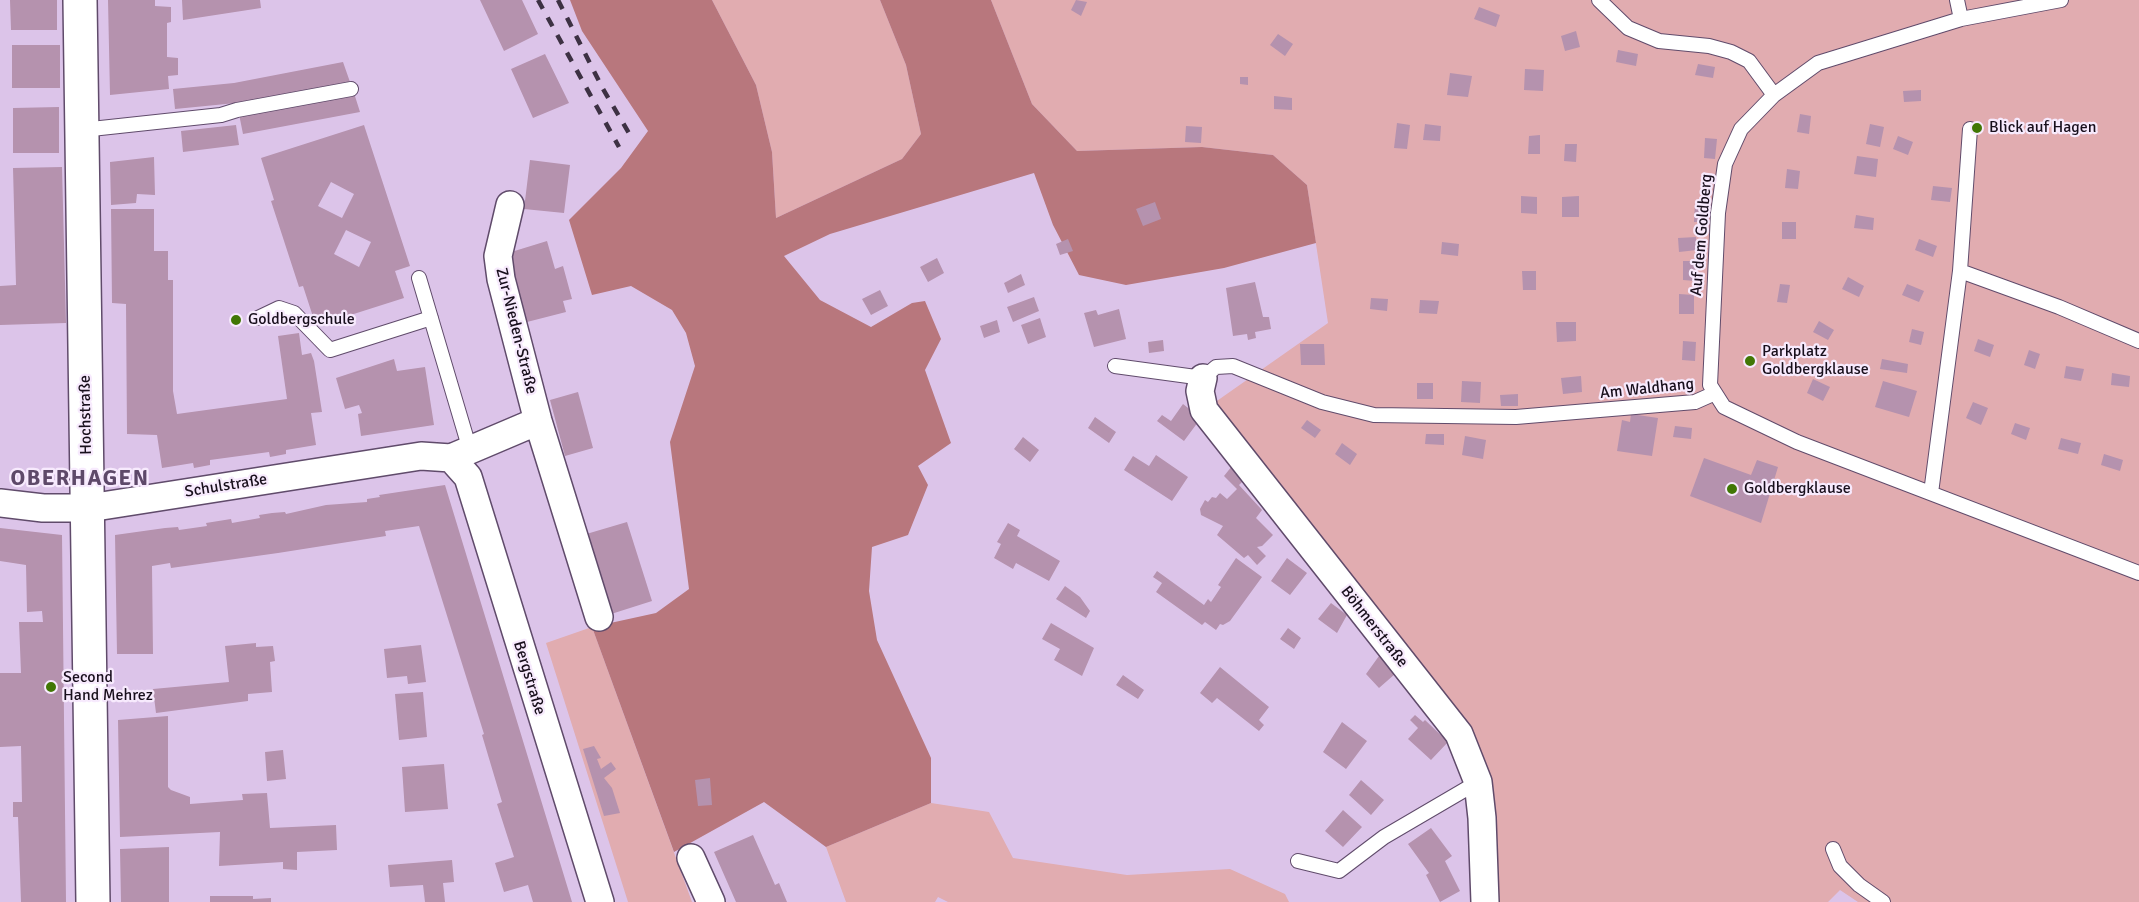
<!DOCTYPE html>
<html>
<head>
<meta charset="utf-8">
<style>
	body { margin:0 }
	canvas { display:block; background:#dcc4e9 }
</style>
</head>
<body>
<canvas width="2139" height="902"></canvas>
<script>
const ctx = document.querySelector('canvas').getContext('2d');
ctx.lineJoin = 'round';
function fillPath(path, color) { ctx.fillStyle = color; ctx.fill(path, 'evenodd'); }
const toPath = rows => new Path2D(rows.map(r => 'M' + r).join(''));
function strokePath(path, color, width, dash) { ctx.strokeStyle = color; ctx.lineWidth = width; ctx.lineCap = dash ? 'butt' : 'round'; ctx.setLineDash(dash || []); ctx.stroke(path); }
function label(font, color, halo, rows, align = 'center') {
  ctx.font = font + ' Signika,sans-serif'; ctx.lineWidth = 4.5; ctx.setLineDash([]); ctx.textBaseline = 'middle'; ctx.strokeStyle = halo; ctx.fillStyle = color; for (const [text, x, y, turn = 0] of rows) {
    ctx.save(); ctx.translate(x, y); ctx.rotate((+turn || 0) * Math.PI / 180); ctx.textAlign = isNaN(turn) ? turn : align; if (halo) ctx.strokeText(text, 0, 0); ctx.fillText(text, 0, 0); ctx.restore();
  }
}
const green = toPath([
	[712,0,880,0,906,65,921,134,902,159,776,218,772,152,756,85],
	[991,0,2139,0,2139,902,1858,902,1840,890,1828,902,1494,902,1479,762,1204,410,1328,323,1307,185,1273,155,1202,147,1077,151,1032,104],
	[592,627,692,902,628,902,546,643],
	[931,803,989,812,1013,858,1127,875,1230,869,1285,894,1289,902,948,902,938,897,935,902,846,902,826,847]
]);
const forest = toPath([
	[570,0,712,0,756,85,772,152,776,218,902,159,921,134,906,65,880,0,991,0,1032,104,1077,151,1202,147,1273,155,1307,185,1316,243,1224,268,1126,285,1079,275,1053,225,1034,173,830,234,784,256,820,300,871,327,912,303,925,301,941,339,925,370,951,443,918,466,928,485,908,535,872,547,869,591,877,640,931,758,931,803,826,847,764,802,674,852,592,627,656,613,689,589,670,442,695,366,686,333,672,310,631,286,592,295,569,220,621,168,648,131,582,31]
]);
const building = toPath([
	[10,0,57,0,57,30,11,30],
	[108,0,155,0,155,6,171,7,171,22,167,23,167,57,178,58,178,75,168,76,169,89,110,95],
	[182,0,260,0,261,8,183,20],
	[480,0,522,0,538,34,504,51],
	[1076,0,1087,2,1081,16,1071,10],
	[1479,7,1500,15,1496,27,1474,19],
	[1576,31,1580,47,1565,51,1561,36],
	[1278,34,1293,44,1285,56,1270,45],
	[12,45,60,45,60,88,12,88],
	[1618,50,1638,54,1636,66,1616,62],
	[545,54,569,103,533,118,511,69],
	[343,62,350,82,236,103,175,109,173,89,234,83],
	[1698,64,1715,67,1713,78,1695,75],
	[1525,69,1544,70,1543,91,1524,90],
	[1450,73,1472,76,1468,97,1447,95],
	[1240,77,1248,77,1248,85,1240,84],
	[1921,90,1921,101,1904,102,1903,91],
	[354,93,360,112,243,134,239,114],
	[1274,96,1292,98,1292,110,1274,109],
	[59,107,59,153,13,153,13,108],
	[1800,114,1811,116,1809,134,1797,132],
	[1397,123,1410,125,1407,149,1394,148],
	[1425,124,1441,126,1440,141,1423,140],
	[1870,124,1884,127,1880,147,1866,144],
	[236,125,239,145,183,152,181,131],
	[364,125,410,266,395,271,404,298,316,326,303,286,299,287,271,201,274,200,261,158],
	[331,182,354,194,342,218,318,206],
	[346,230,371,242,359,267,334,254],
	[1186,126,1202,127,1201,143,1185,142],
	[1540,135,1540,154,1528,154,1529,136],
	[1898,136,1913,142,1908,155,1893,149],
	[1705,138,1717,139,1715,159,1704,158],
	[1565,144,1577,144,1576,162,1564,161],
	[1857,156,1878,159,1876,177,1854,174],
	[154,157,155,195,137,194,136,203,111,205,110,162],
	[530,160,570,165,564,213,524,209],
	[62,167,66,323,0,325,0,286,16,285,13,168],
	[1787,169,1800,171,1798,189,1785,188],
	[1933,186,1952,188,1950,202,1931,200],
	[1521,196,1537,197,1537,214,1521,213],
	[1579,196,1579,217,1562,217,1562,197],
	[1155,202,1161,219,1143,226,1136,209],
	[1695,203,1708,203,1708,222,1694,222],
	[111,209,154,209,154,251,168,251,168,280,173,280,173,391,177,414,287,399,278,336,299,333,302,355,311,353,314,361,322,412,311,413,316,445,286,450,286,454,270,457,269,452,210,460,210,465,194,468,193,463,162,468,157,435,127,434,126,304,112,303],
	[1856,215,1874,218,1873,230,1854,228],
	[1782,222,1796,222,1796,239,1782,239],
	[1696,237,1697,250,1679,252,1678,238],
	[1068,239,1073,251,1060,255,1056,244],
	[1919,239,1937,246,1933,257,1915,250],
	[547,241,555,269,563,266,572,299,563,301,566,312,527,322,508,253],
	[1442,242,1459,244,1458,256,1441,254],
	[937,258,944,273,928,282,920,267],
	[1683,261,1696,261,1695,281,1683,280],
	[1522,271,1536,271,1536,290,1523,290],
	[1021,274,1025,285,1008,293,1004,283],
	[1848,277,1864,286,1859,297,1842,289],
	[1255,282,1263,317,1269,317,1271,329,1255,332,1256,338,1248,340,1247,334,1233,336,1226,288],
	[1780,284,1790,285,1787,303,1777,302],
	[1907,284,1924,291,1919,302,1902,295],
	[880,290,888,306,871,315,862,299],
	[1679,294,1694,295,1694,314,1679,314],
	[1034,297,1039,311,1013,322,1007,307],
	[1371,298,1388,299,1387,311,1370,309],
	[1420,300,1439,301,1437,314,1419,313],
	[1119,309,1126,339,1094,347,1084,313,1096,310,1098,315],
	[1040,318,1046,337,1028,344,1021,325],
	[997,320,1000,332,984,338,980,326],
	[1819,321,1834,330,1828,340,1813,332],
	[1556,322,1576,322,1576,341,1557,342],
	[1912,329,1924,332,1921,345,1909,342],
	[1978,339,1994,345,1990,357,1974,351],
	[1163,340,1164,351,1149,353,1148,342],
	[1683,341,1696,342,1695,361,1682,360],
	[1300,344,1324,344,1325,365,1301,365],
	[2029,350,2040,354,2035,369,2024,365],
	[394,359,397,371,425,367,434,425,361,436,358,414,362,413,359,405,345,409,336,378],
	[1882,359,1908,364,1907,373,1880,369],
	[2066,366,2084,369,2081,381,2064,378],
	[2112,373,2130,376,2129,387,2111,385],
	[1581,376,1582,392,1563,394,1561,378],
	[1813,379,1830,387,1823,401,1807,393],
	[1462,381,1481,382,1480,403,1461,402],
	[1883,381,1917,391,1909,417,1875,407],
	[1417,383,1433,383,1433,399,1417,399],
	[578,392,593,448,565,456,550,400],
	[1518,394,1518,406,1501,406,1500,395],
	[1973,402,1988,408,1981,425,1966,418],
	[1183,404,1201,418,1184,441,1157,421,1162,415,1171,421],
	[1631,414,1658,418,1652,456,1617,451,1622,420,1630,422],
	[1095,417,1116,432,1109,443,1088,428],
	[1307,420,1321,430,1315,438,1301,428],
	[2015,423,2030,428,2026,440,2011,434],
	[1675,426,1692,428,1691,439,1673,437],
	[1426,434,1444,434,1444,445,1425,444],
	[1465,436,1486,440,1483,459,1462,455],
	[1023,437,1039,450,1030,462,1014,449],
	[2061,438,2081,443,2078,454,2058,449],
	[1342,443,1357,454,1350,465,1335,454],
	[2104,454,2123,460,2120,471,2101,465],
	[1156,455,1188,477,1172,501,1124,470,1133,456,1149,466],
	[1704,458,1751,475,1757,460,1778,467,1761,523,1690,496],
	[1232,466,1245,479,1239,485,1262,510,1256,518,1273,535,1262,546,1257,547,1266,556,1257,565,1248,555,1244,558,1217,535,1223,526,1201,515,1200,509,1205,500,1208,502,1212,497,1216,498,1220,493,1227,499,1237,489,1224,476],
	[445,485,502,672,572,902,533,902,528,885,504,892,495,863,514,857,497,804,502,802,482,735,484,734,419,526,385,531,386,536,278,553,171,568,170,563,152,566,153,654,117,654,115,535,165,528,178,527,179,530,207,526,206,523,231,519,232,523,260,518,259,515,272,513,285,512,286,514,326,505,367,502,367,499,380,497,379,495],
	[627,522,652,601,608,615,583,535],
	[1008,523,1020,530,1017,536,1060,561,1049,581,1016,563,1013,569,994,558,1001,544,997,542],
	[0,528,62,535,66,902,21,902,18,817,13,817,13,802,22,802,21,746,0,747,0,673,21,673,19,622,43,622,42,611,27,612,26,565,0,561],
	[1236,558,1262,577,1230,621,1223,625,1220,624,1216,630,1205,622,1202,625,1156,592,1162,583,1153,577,1157,571,1204,605,1208,599,1211,602,1221,587,1218,585],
	[1287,558,1307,573,1290,595,1271,581],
	[1065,586,1080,597,1090,611,1086,618,1056,599],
	[1331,603,1347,615,1337,633,1318,619],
	[1051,623,1094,648,1082,676,1054,660,1060,649,1042,639],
	[1288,628,1301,638,1294,649,1280,639],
	[256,643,256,647,273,646,275,661,270,662,272,692,248,694,248,701,156,713,153,689,229,682,225,646],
	[421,645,426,682,408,684,407,676,387,678,384,649],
	[1379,656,1395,674,1379,688,1366,674],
	[1220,667,1269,707,1259,720,1264,725,1259,731,1217,698,1212,703,1200,693],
	[1123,675,1144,690,1138,699,1116,685],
	[423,692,427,737,399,740,395,694],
	[1415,715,1423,722,1425,720,1448,742,1431,760,1408,739,1418,728,1410,720],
	[168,716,168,787,171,790,190,797,190,804,243,800,242,794,267,793,270,828,336,825,337,850,297,852,297,870,283,869,283,862,219,866,220,832,120,837,118,720],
	[1342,722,1367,741,1346,769,1323,752],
	[594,746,601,758,597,759,601,769,611,762,616,769,604,778,612,788,620,813,604,816,583,749],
	[283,750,286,779,267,781,265,752],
	[444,764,448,809,405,812,402,767],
	[710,778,712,805,698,806,695,780],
	[1361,780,1384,800,1371,815,1349,795],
	[1343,810,1362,827,1343,847,1325,831],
	[1431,828,1452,856,1445,861,1460,891,1440,902,1426,875,1429,873,1408,844],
	[753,835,775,885,779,883,787,902,736,902,714,852],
	[169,847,169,902,121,902,120,849],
	[452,860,454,882,443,883,445,902,425,902,423,885,390,887,388,865],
	[210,896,253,896,253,899,271,898,271,902,210,902]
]);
const lane = toPath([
	[1599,0,1628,28,1659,41,1709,46,1731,52,1749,61,1774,95],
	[1957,0,1961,19],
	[2061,0,1961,19,1818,63,1774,95,1741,129,1725,164,1718,213,1710,385,1724,407,1797,442,2139,573],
	[82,130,221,115,237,110,351,89],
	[1960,271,2059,307,2139,341],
	[419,278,470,450],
	[258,318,279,308,294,313,330,350,431,318],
	[1115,366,1203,378,1216,367,1233,366,1322,402,1374,415,1516,417,1695,402,1713,394],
	[1931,493,1960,271,1970,129],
	[1833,849,1840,866,1859,885,1883,902],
	[1298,861,1339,871,1384,837,1478,782]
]);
const street = toPath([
	[510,205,498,256,501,279,538,421,599,617],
	[1203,378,1200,391,1204,410,1459,734,1478,782,1482,818,1485,902],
	[451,458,468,477,600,902],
	[451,458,538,421],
	[0,503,43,508,89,508,421,456,451,458],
	[691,858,711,902]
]);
const secondary = toPath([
	[80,0,93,902]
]);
const rail = toPath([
	[538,0,619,147],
	[558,0,603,89,633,140]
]);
const markers = [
	[1977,128,6,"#417705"],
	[236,320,6,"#417705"],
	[1750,361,6,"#417705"],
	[1732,489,6,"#417705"],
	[51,687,6,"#417705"]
];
const poiNames = [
	["Blick auf Hagen",1989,128],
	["Goldbergschule",248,320],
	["Parkplatz",1762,352],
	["Goldbergklause",1762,370],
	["Goldbergklause",1744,489],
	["Second",63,678],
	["Hand Mehrez",63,696]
];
const streetNames = [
	["Auf dem Goldberg",1702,235,-85],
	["Zur-Nieden-Straße",516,331,76],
	["Am Waldhang",1647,389,-6],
	["Hochstraße",86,415,-91],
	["Schulstraße",226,486,-9],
	["Böhmerstraße",1374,627,52],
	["Bergstraße",529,678,73]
];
const districtNames = [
	["OBERHAGEN",80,479]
];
fillPath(green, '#e1acb0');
fillPath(forest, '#b8777d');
fillPath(building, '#b592ae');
strokePath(lane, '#604b6b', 16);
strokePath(street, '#604b6b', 30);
strokePath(secondary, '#604b6b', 36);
strokePath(lane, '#fff', 14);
strokePath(street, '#fff', 27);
strokePath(secondary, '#fff', 33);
strokePath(rail, '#3d3143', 4.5, [10, 10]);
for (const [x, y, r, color] of markers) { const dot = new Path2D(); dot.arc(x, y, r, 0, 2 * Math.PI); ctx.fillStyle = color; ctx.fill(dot); strokePath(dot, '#f7eafd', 2); }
label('16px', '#180f1c', '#f7eafd', poiNames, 'left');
label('16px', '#180f1c', '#f7eafd', streetNames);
ctx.letterSpacing = '1.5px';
label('bold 22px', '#5e4969', '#f7eafd', districtNames);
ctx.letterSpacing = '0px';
</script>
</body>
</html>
